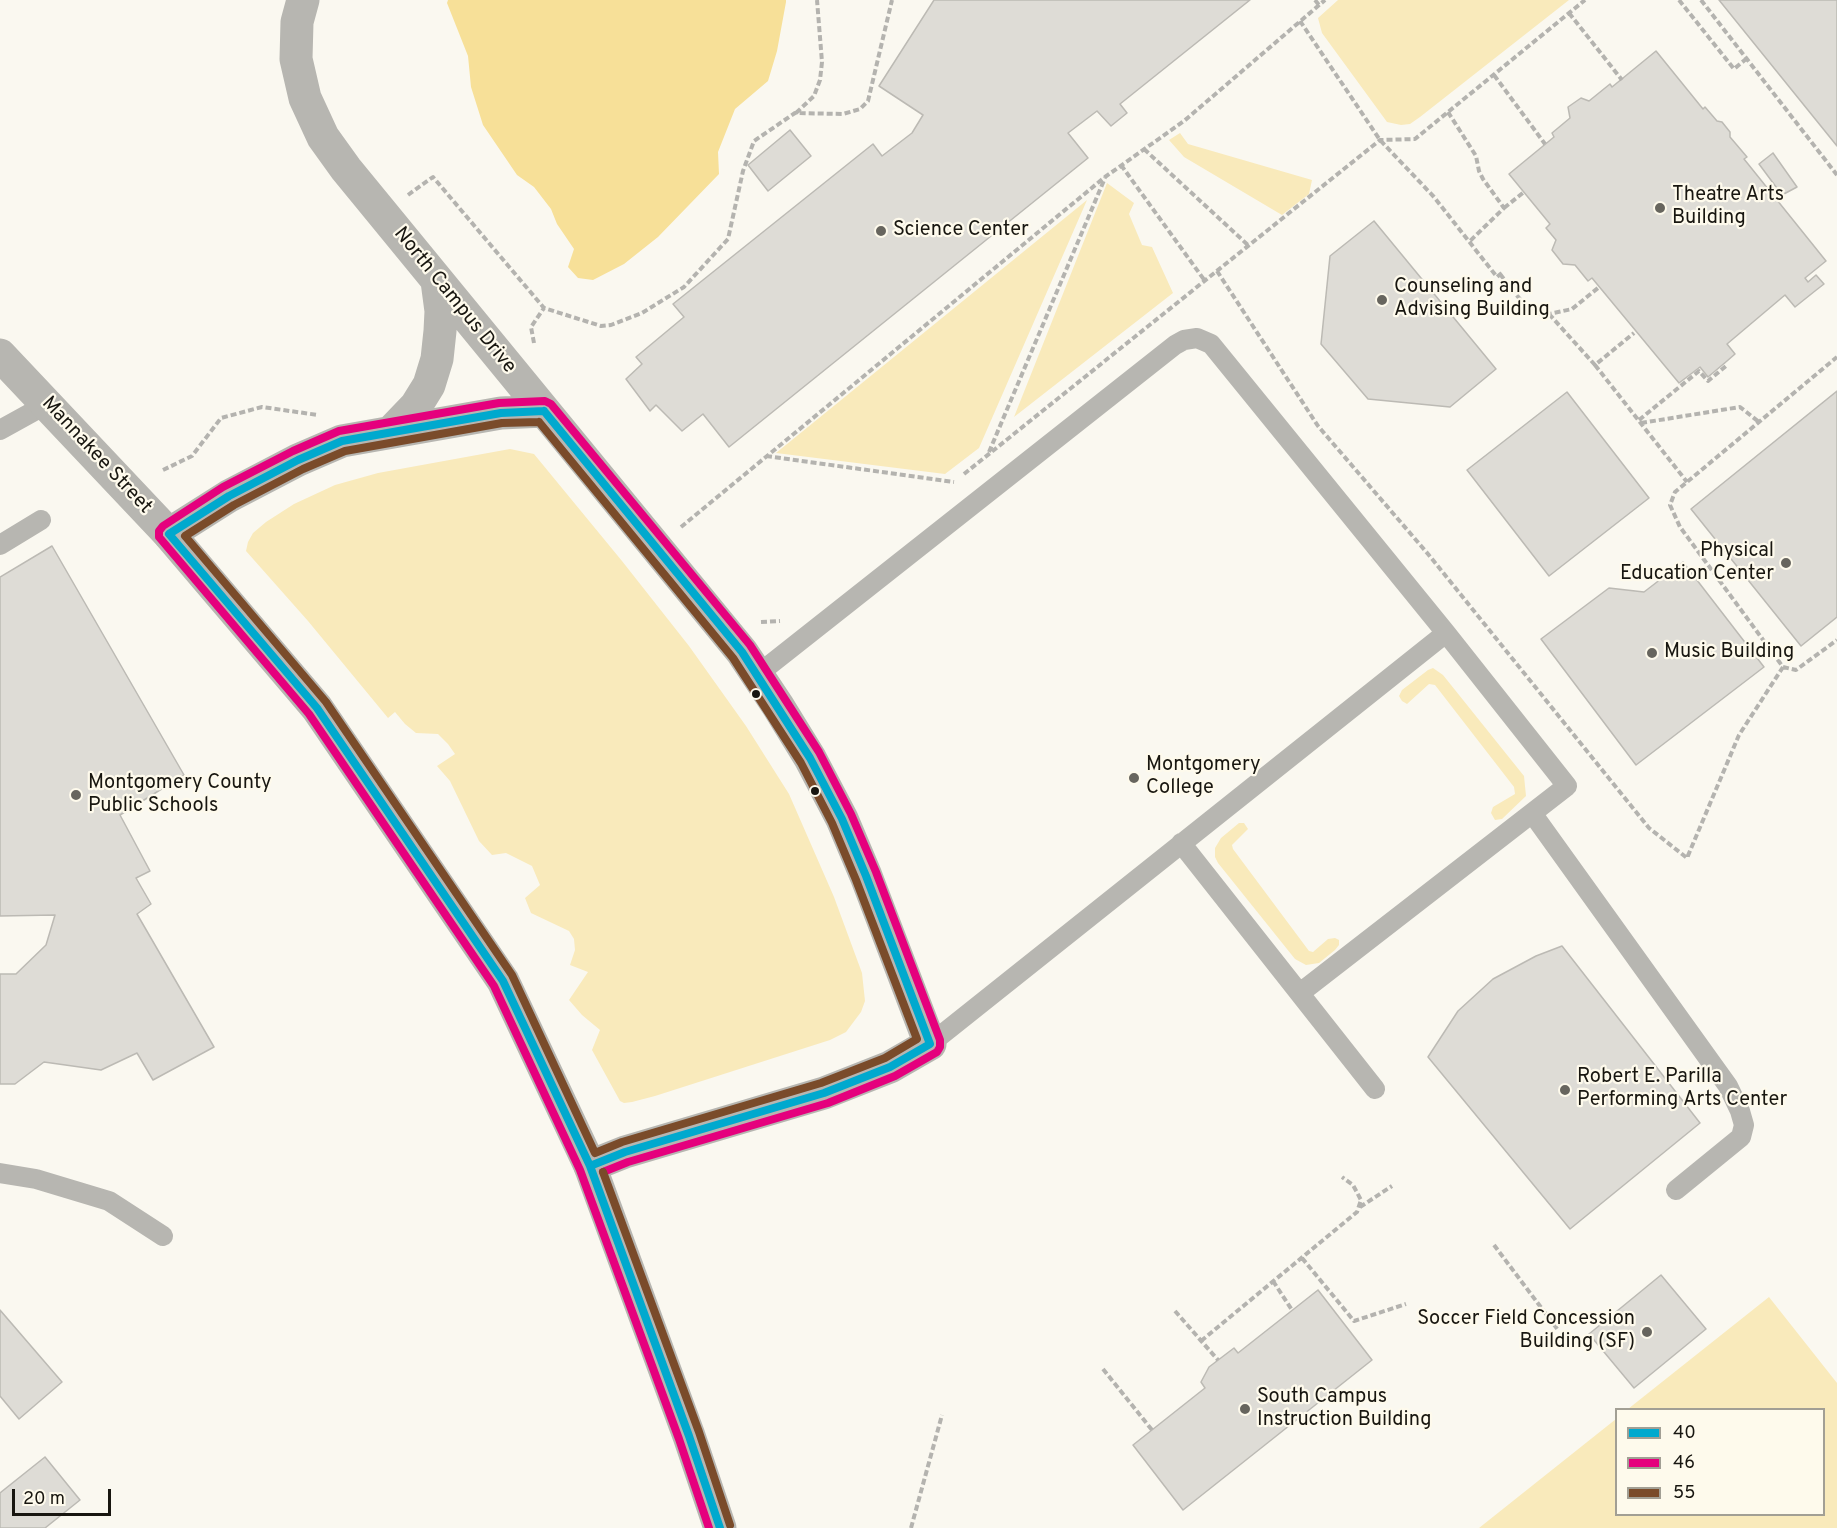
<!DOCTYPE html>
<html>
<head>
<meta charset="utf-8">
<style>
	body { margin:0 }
	#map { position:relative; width:1837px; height:1528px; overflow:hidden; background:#faf8f0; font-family:Overpass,sans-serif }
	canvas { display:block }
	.legend { position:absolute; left:1615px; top:1408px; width:210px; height:108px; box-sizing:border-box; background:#fefaec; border:2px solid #a29f94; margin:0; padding:8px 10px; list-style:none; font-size:18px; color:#181610 }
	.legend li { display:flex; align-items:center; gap:12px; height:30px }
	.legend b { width:30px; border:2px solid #a29f94 }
	.scale { position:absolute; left:12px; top:1489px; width:99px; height:27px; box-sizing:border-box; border:3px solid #181610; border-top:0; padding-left:8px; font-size:18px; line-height:21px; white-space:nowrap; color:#181610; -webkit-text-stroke:4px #fefaec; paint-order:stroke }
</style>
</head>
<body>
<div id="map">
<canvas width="1837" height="1528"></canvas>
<ul class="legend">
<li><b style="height:8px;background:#00a9ce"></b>40</li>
<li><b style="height:8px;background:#e5007d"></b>46</li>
<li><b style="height:8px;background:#7a4b2a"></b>55</li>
</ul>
<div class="scale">20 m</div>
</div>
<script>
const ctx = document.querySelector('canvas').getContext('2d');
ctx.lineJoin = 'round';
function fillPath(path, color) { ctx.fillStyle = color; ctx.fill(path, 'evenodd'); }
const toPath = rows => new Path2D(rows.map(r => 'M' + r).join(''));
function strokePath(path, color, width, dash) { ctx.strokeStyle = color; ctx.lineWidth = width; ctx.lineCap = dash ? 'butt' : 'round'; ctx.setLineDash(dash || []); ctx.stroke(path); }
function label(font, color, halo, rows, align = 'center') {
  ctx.font = font + ' Overpass,sans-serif'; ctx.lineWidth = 4.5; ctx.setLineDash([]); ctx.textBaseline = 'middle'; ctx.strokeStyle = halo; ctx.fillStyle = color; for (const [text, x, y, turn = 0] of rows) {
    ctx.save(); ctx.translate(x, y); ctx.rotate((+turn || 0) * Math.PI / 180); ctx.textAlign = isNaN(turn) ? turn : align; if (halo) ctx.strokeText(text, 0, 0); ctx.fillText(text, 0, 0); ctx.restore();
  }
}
const green = toPath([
	[1338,0,1569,0,1420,117,1410,124,1401,125,1387,122,1322,33,1318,18],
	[1180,133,1188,144,1312,180,1309,194,1282,215,1184,157,1169,140],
	[1107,183,1134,203,1129,214,1142,245,1152,247,1173,293,1014,417],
	[1087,200,979,448,945,474,776,453],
	[510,449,534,454,622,561,689,646,746,726,789,794,834,897,862,973,865,1001,861,1012,846,1032,830,1040,655,1096,632,1102,624,1103,620,1101,592,1050,600,1030,582,1015,569,1000,588,972,570,965,575,950,574,939,569,931,531,913,525,898,540,885,532,866,506,853,492,855,479,841,450,781,437,766,455,754,448,744,438,734,416,733,405,724,395,712,388,718,308,621,246,551,248,542,253,533,266,522,294,504,335,485,378,473],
	[1433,668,1443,675,1524,776,1526,796,1502,819,1495,820,1491,813,1493,807,1515,794,1514,787,1435,685,1429,684,1407,704,1402,701,1399,696,1402,690,1428,670],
	[1239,823,1244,823,1248,829,1232,845,1233,849,1309,951,1313,952,1328,939,1335,938,1339,940,1339,945,1335,950,1319,963,1306,965,1295,959,1218,863,1215,857,1215,848,1221,838],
	[1769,1297,1837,1383,1837,1528,1479,1528,1616,1419,1616,1514,1824,1514,1824,1410,1628,1409]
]);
const water = toPath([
	[448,0,786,0,786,2,777,51,768,81,735,109,718,152,719,174,658,237,624,264,593,280,578,278,568,267,574,249,557,224,551,209,534,187,517,175,483,125,471,87,468,56,447,3]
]);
const building = toPath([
	[934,0,1250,0,1120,104,1127,113,1111,126,1097,111,1068,133,1088,158,729,447,703,414,682,431,656,405,650,411,626,379,642,364,636,357,684,317,673,304,873,144,882,156,912,133,923,115,879,86,934,0],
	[1719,0,1837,0,1837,146,1719,0],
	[1656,51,1703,109,1705,107,1717,121,1722,122,1730,132,1730,137,1747,157,1744,159,1826,261,1805,278,1808,282,1816,275,1824,284,1815,291,1795,307,1785,295,1727,344,1735,354,1727,361,1708,377,1700,367,1679,383,1592,278,1588,281,1575,265,1563,264,1552,250,1556,240,1546,228,1550,224,1509,174,1554,137,1552,133,1570,118,1568,107,1581,98,1589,101,1610,84,1612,87,1656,51],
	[790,130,811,156,768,191,748,165,790,130],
	[1773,153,1797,187,1782,195,1759,164,1773,153],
	[1374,221,1496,369,1450,407,1368,399,1321,344,1330,256,1374,221],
	[1837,391,1837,617,1801,646,1691,509,1837,391],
	[1567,392,1649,498,1549,576,1467,470,1567,392],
	[52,546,184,775,120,815,150,871,136,878,151,904,137,914,214,1047,153,1080,137,1053,101,1070,44,1062,15,1084,0,1084,0,974,16,974,46,945,55,915,0,916,0,577,52,546],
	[1683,562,1764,667,1636,765,1541,639,1609,588,1644,592,1683,562],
	[1562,946,1700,1123,1570,1229,1428,1057,1458,1011,1493,979,1536,956,1562,946],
	[1661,1275,1706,1329,1634,1388,1589,1334,1661,1275],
	[1318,1290,1372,1360,1183,1510,1133,1445,1205,1388,1201,1382,1209,1367,1234,1348,1238,1353,1318,1290],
	[0,1310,62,1382,19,1419,0,1396,0,1310],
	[45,1457,80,1500,45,1528,0,1528,0,1493,45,1457]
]);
const path = toPath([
	[1315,0,1319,5],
	[1679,0,1734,69,1746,59],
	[1701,0,1837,175],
	[1569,13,1622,80],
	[1300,21,1380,140,1434,197,1497,277,1504,271],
	[1494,75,1545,144],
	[1448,112,1476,156,1479,171,1483,179,1504,208,1470,241],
	[796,113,814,96,820,80,822,62,817,0],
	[1144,149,1249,246],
	[1121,165,1205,281],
	[408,195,433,177,544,308,601,326,611,325,642,313,684,287,728,239,743,171,754,141,795,113,843,114,860,109,868,101,892,0],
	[1504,208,1524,192],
	[1217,271,1318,426,1428,554,1649,828,1687,858,1739,735,1783,667,1680,527,1670,505,1675,492,1837,357],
	[1500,274,1523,303,1537,313,1549,314,1572,309,1598,288],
	[1549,314,1595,365,1634,333],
	[534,343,531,327,544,308],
	[1595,365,1687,482],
	[1639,420,1699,371,1708,381,1726,366,1724,364],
	[1641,423,1740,407,1759,422],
	[989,452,1105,178],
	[766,456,954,482],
	[163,470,192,456,221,418,262,407,318,415],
	[964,474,1380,140,1415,139,1585,0],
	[681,527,1105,177,1184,121,1325,0],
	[761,622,780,621],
	[1783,667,1796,670,1837,640],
	[1360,1207,1392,1186],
	[1494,1245,1558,1330],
	[1302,1258,1354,1321,1406,1304],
	[1273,1281,1292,1310],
	[1175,1311,1218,1360],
	[1201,1341,1357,1212,1361,1200,1353,1185,1342,1177],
	[1103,1369,1152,1430],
	[911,1528,942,1415]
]);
const service = toPath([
	[0,430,47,404],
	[0,545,41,520],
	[757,675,1175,345,1184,340,1197,338,1211,344,1446,633,1567,786,1300,993],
	[1532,813,1728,1086,1740,1111,1744,1125,1741,1137,1676,1190],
	[1181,843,1375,1089],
	[930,1044,1446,633],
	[0,1173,36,1179,109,1201,163,1236]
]);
const minor = toPath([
	[303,0,297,22,296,59,305,98,323,137,346,169,742,652,778,706,810,758,842,819,866,876,930,1044,890,1067,824,1093,625,1152,590,1166],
	[392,431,416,406,429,385,437,359,440,331,441,311,437,281],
	[169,534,229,496,298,460,342,441,501,413,544,411]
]);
const tertiary = toPath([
	[0,355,169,534,317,708,503,981,590,1166,689,1436,720,1528]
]);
const bus1 = toPath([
	[544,411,742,652,810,758,842,819,866,876,930,1044,890,1067,824,1093,625,1152,590,1166,503,981,317,708,169,534,229,496,298,460,342,441,501,413,544,411],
	[590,1166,689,1436,720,1528]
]);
const bus2 = toPath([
	[603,1172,628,1162,828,1103,895,1076,937,1052,940,1047,940,1040,876,872,851,814,819,752,750,645,551,404,545,401,499,403,339,431,293,451,223,487,163,526,159,531,159,537,309,714,494,986,580,1170,679,1439,709,1528]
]);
const bus3 = toPath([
	[539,422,733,658,801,763,832,823,856,880,917,1039,885,1058,821,1083,622,1142,595,1153,512,975,326,702,185,536,234,505,303,469,345,451,502,423,539,422],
	[603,1172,699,1432,730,1525]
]);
const markers = [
	[1660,208,6,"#67655e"],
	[881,231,6,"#67655e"],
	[1382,300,6,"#67655e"],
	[1786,563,6,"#67655e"],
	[1652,653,6,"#67655e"],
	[756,694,5,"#181610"],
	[1134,778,6,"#67655e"],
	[815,791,5,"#181610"],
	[76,795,6,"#67655e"],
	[1565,1090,6,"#67655e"],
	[1647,1332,6,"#67655e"],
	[1245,1409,6,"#67655e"]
];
const poiNames = [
	["Theatre Arts",1672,196],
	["Building",1672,219],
	["Science Center",893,231],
	["Counseling and",1394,288],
	["Advising Building",1394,311],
	["Physical",1774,552,"right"],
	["Education Center",1774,575,"right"],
	["Music Building",1664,653],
	["Montgomery",1146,766],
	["College",1146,789],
	["Montgomery County",88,784],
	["Public Schools",88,807],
	["Robert E. Parilla",1577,1078],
	["Performing Arts Center",1577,1101],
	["Soccer Field Concession",1635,1320,"right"],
	["Building (SF)",1635,1343,"right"],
	["South Campus",1257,1398],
	["Instruction Building",1257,1421]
];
const streetNames = [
	["North Campus Drive",454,301,51],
	["Mannakee Street",96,456,47]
];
fillPath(green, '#f9eabb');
fillPath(water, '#f7e098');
fillPath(building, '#dedcd6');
strokePath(building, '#bcbab4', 1.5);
strokePath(path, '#b4b3af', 4, [6, 3]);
strokePath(service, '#b7b6b1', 20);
strokePath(minor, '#b7b6b1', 33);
strokePath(tertiary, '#b7b6b1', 33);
strokePath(bus1, '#00a9ce', 8);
strokePath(bus2, '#e5007d', 8);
strokePath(bus3, '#7a4b2a', 8);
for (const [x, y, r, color] of markers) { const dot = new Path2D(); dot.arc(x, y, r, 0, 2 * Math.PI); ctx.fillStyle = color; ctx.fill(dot); strokePath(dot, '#fefaec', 2); }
label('20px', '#181610', '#fefaec', poiNames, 'left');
label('20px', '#181610', '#fefaec', streetNames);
</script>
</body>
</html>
